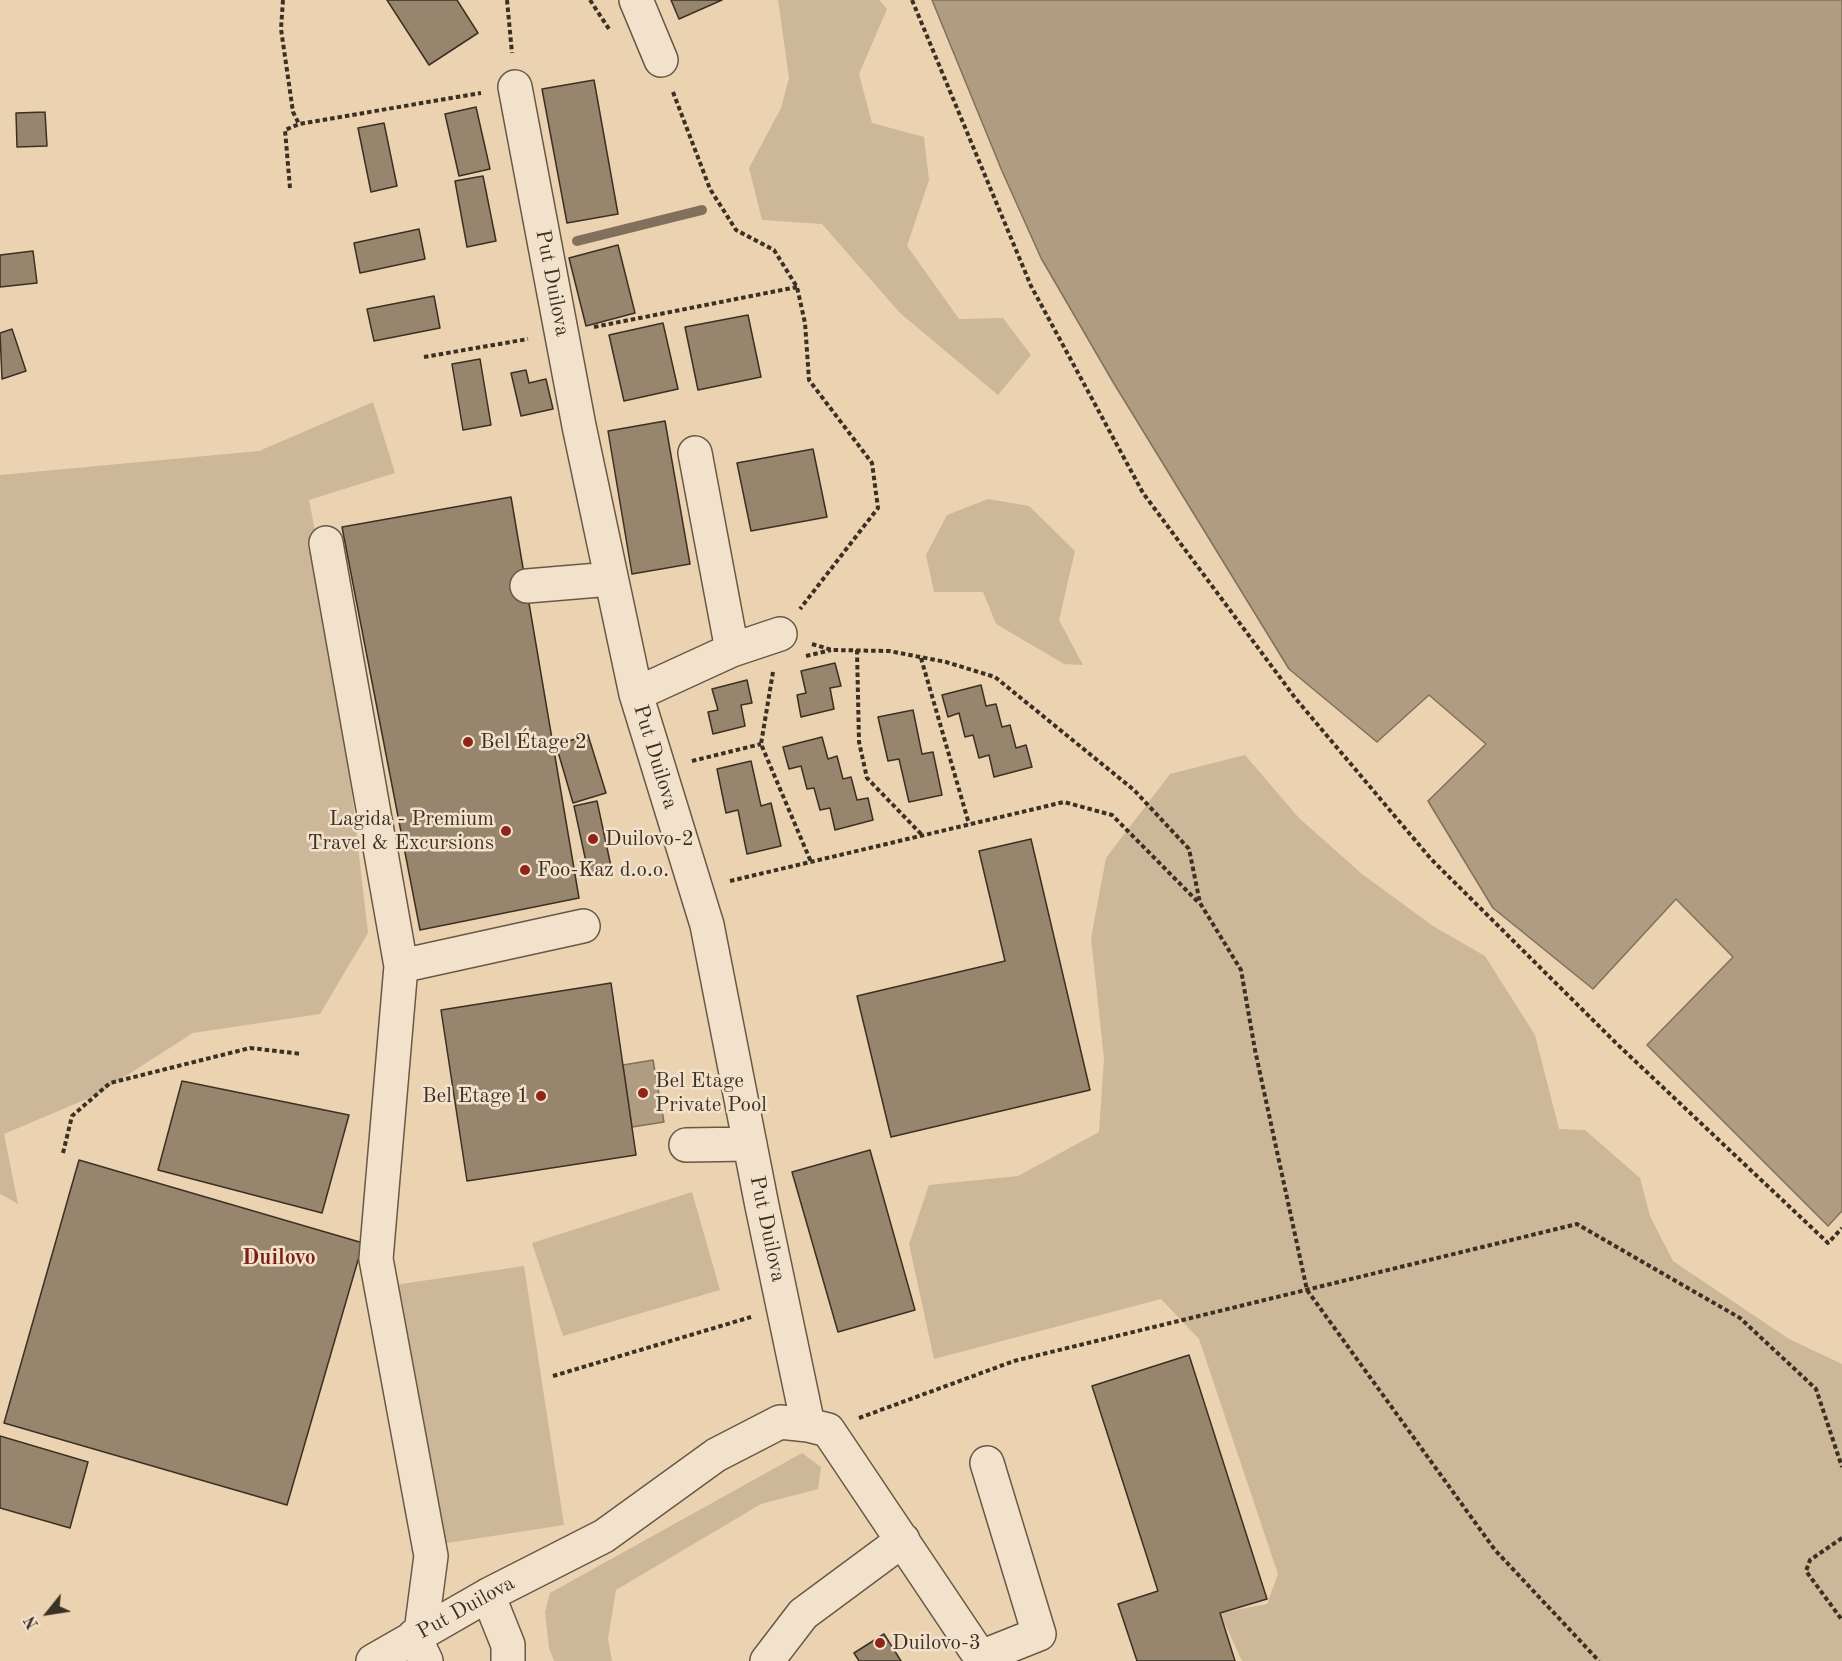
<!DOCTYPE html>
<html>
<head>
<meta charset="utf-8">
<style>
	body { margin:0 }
	#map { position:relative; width:1842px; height:1661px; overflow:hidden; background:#ebd3b1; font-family:"Old Standard TT",serif }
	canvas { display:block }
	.north { position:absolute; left:18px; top:1583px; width:60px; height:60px; -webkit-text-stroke:4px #f2e2cc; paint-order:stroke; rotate:240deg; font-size:16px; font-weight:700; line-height:24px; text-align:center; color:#3b3024 }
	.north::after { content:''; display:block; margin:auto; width:21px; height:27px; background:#3b3024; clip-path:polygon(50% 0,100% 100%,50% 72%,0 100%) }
</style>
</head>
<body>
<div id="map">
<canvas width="1842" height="1661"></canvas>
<div class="north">N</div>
</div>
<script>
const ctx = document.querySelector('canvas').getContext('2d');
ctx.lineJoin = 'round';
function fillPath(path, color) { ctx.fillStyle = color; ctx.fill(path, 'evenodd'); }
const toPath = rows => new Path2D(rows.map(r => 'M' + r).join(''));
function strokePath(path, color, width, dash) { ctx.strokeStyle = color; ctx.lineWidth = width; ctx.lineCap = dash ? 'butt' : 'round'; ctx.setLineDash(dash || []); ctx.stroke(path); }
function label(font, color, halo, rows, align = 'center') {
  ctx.font = font + ' "Old Standard TT",serif'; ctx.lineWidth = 5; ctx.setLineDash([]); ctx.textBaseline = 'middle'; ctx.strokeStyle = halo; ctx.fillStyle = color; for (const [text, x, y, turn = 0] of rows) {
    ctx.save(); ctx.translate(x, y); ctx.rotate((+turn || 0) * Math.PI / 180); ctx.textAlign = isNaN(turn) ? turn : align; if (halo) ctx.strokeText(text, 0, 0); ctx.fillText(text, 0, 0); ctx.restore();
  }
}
const green = toPath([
	[778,0,879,0,887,9,859,74,872,123,924,137,929,180,907,246,959,319,1003,318,1031,355,998,395,900,313,822,224,762,220,749,168,781,108,789,78],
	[373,402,395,473,309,500,401,966,349,768,368,933,320,1014,193,1033,96,1095,4,1134,18,1204,0,1194,0,475,259,451],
	[988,499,1029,506,1075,551,1059,620,1083,665,1064,664,996,624,983,592,934,592,926,555,947,515],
	[1245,755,1299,818,1362,874,1433,926,1485,956,1535,1035,1559,1129,1585,1130,1640,1178,1650,1216,1673,1261,1789,1339,1842,1364,1842,1661,1242,1661,1220,1613,1267,1604,1278,1574,1199,1339,1161,1299,934,1359,909,1244,929,1185,1018,1176,1099,1132,1104,1059,1091,938,1106,858,1170,774],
	[692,1192,720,1290,563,1336,532,1243],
	[524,1266,564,1525,434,1545,394,1285],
	[802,1453,821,1467,818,1489,761,1504,616,1590,608,1639,612,1661,554,1661,549,1648,545,1612,550,1593]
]);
const water = toPath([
	[932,0,1842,0,1842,1211,1828,1226,1647,1045,1733,957,1676,899,1593,989,1493,908,1428,801,1486,744,1429,695,1377,742,1289,669,1113,382,1041,258,1002,171,932,0],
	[653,1060,664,1122,632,1127,623,1065,653,1060]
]);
const stream = toPath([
	[577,241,702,210]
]);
const building = toPath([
	[387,0,457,0,478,33,429,65,387,0],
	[671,0,722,0,679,19,671,0],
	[594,80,618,214,567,223,542,89,594,80],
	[476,107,490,169,459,176,445,114,476,107],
	[45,112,47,146,17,147,16,113,45,112],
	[384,123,397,186,371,192,358,128,384,123],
	[483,176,496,241,467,247,455,181,483,176],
	[419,229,425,259,360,273,354,243,419,229],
	[618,245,635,313,586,326,569,258,618,245],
	[33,251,37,283,0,287,0,255,33,251],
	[434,296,440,328,374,341,367,309,434,296],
	[748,315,761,377,698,390,685,327,748,315],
	[663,323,678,389,624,401,609,335,663,323],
	[12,329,26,371,2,379,0,333,12,329],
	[480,359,491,425,463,430,452,364,480,359],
	[526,370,529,383,546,379,553,409,521,416,511,373,526,370],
	[665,421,690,564,632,574,608,431,665,421],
	[813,449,827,517,751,531,737,463,813,449],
	[511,497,579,898,420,930,342,527,511,497],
	[835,663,841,686,830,688,834,709,801,717,797,695,806,693,801,671,835,663],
	[747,680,752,703,741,705,745,726,713,734,708,712,718,710,712,689,747,680],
	[981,685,986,706,996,704,1002,727,1010,725,1016,748,1026,745,1032,767,994,777,989,755,979,758,973,735,965,737,959,713,948,717,942,695,981,685],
	[913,710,922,754,933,752,942,795,909,802,899,759,888,761,878,717,913,710],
	[588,735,606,793,573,803,556,745,588,735],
	[822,737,828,759,837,756,843,779,851,777,857,800,868,798,873,820,835,830,830,808,820,810,814,788,807,789,801,766,789,769,783,747,822,737],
	[751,761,761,806,771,803,781,846,747,854,738,810,726,813,717,769,751,761],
	[597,801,612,871,589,876,574,806,597,801],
	[1031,839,1090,1090,891,1137,857,996,1005,961,979,851,1031,839],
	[611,983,636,1155,467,1181,441,1010,611,983],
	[182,1081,349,1115,322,1213,158,1170,182,1081],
	[870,1150,915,1310,838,1332,792,1172,870,1150],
	[79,1160,363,1243,287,1505,4,1423,79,1160],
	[1189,1355,1267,1599,1220,1613,1235,1661,1137,1661,1118,1604,1158,1591,1092,1386,1189,1355],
	[0,1436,88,1462,70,1528,0,1508,0,1436],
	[884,1634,901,1661,859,1661,854,1653,884,1634]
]);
const path = toPath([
	[283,0,281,29,293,112,299,124],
	[507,0,512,53],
	[590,0,609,29],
	[912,0,1031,286,1143,493,1296,699,1431,859,1617,1044,1828,1243,1842,1228],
	[673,92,710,189,736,230,774,250,797,287,805,323,809,380,872,463,878,508,800,609],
	[290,188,285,130,299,124,481,93],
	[594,327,797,287],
	[424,357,528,339],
	[812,644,832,650,889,651,946,662,995,677,1134,790,1189,849,1200,903,1241,970,1255,1050,1307,1290,1495,1550,1599,1661],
	[857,650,859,742,867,778,922,835],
	[806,656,831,650],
	[921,658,969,824],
	[773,672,761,744,811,862],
	[692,761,761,744],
	[730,881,1064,802,1112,815,1199,903],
	[63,1153,72,1116,110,1083,250,1048,302,1054],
	[553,1376,751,1317],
	[859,1418,1014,1361,1577,1224,1740,1318,1816,1389,1842,1467],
	[1842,1538,1810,1560,1806,1571,1842,1620]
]);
const minor = toPath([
	[636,0,661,60],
	[515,87,579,426,636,694,707,925,762,1206,808,1425],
	[326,543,401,966,376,1259,431,1556,421,1632],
	[527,586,611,579],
	[732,650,780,634],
	[636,694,732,650,695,453],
	[401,966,583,926],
	[686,1145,750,1144],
	[488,1595,508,1645,508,1661],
	[414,1636,426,1661],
	[981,1657,1039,1634,987,1463],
	[373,1661,488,1595,604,1536,716,1455,780,1422,808,1425,828,1430,983,1661],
	[767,1661,803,1614,903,1540]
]);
const markers = [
	[468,742,6,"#8f2418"],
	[506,831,6,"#8f2418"],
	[593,839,6,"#8f2418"],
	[525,870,6,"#8f2418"],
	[643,1093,6,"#8f2418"],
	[541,1096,6,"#8f2418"],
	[880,1643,6,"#8f2418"]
];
const streetNames = [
	["Put Duilova",552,283,79],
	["Put Duilova",655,757,73],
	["Put Duilova",767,1229,78],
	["Put Duilova",466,1608,-29]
];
const poiNames = [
	["Bel Étage 2",480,742],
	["Lagida - Premium",494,819,"right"],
	["Travel & Excursions",494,843,"right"],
	["Duilovo-2",605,839],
	["Foo-Kaz d.o.o.",537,870],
	["Bel Etage",655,1081],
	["Private Pool",655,1105],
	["Bel Etage 1",529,1096,"right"],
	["Duilovo-3",892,1643]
];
const neighbourhoodNames = [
	["Duilovo",279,1258]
];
fillPath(green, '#cdb799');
fillPath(water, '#af9c81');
strokePath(water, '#81715c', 1.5);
strokePath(stream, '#81715c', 10);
fillPath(building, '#97856d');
strokePath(building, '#3b3024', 1.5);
strokePath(minor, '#675947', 36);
strokePath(path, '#3b3024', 4, [4.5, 3]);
strokePath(minor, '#f2e2cc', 33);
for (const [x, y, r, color] of markers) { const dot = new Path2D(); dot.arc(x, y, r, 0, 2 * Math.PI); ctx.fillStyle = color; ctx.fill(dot); strokePath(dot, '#f2e2cc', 2); }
label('21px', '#3b3024', '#f2e2cc', streetNames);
label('21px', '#3b3024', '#f2e2cc', poiNames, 'left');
label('bold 22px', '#7a1f14', '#f2e2cc', neighbourhoodNames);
</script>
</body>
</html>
